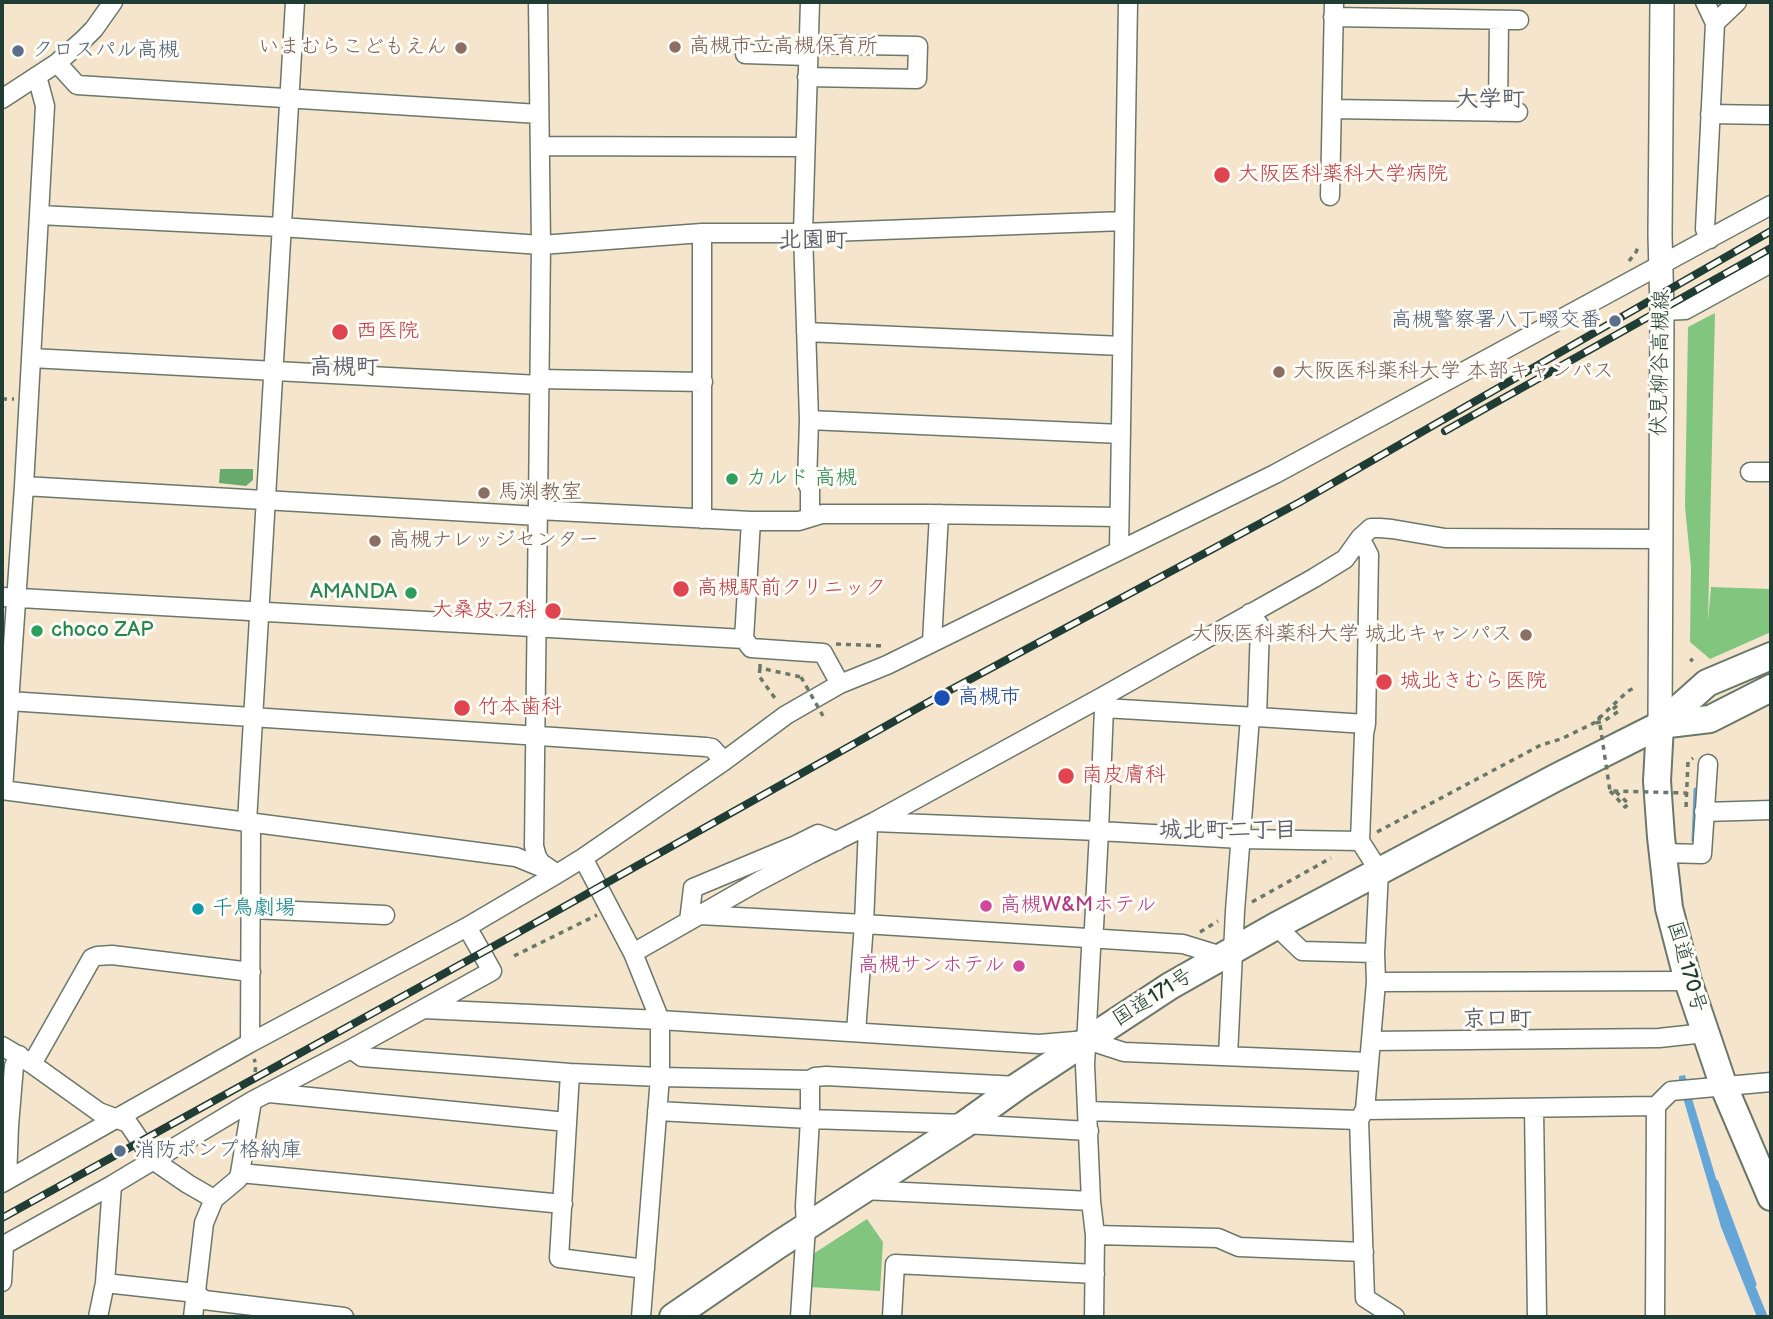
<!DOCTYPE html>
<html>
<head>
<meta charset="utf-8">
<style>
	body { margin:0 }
	#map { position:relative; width:1773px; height:1319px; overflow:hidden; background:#f6e5cd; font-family:"Balsamiq Sans",sans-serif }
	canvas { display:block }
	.frame { position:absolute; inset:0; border:4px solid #1f3d34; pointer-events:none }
</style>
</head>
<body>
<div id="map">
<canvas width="1773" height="1319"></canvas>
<div class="frame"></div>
</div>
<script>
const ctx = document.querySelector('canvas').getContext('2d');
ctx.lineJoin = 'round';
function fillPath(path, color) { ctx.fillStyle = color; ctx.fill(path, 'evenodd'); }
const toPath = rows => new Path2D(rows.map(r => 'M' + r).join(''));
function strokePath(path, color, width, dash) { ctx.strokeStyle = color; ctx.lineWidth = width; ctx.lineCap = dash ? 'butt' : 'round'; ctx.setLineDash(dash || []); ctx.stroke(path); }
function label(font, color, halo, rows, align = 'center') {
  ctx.font = font + ' "Balsamiq Sans","Klee One",sans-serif'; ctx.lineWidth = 6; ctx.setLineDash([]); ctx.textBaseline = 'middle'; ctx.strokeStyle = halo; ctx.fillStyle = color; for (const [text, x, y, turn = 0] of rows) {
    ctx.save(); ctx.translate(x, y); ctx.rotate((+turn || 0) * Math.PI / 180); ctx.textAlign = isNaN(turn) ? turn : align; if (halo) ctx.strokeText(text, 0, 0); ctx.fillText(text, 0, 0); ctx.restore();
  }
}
const green = toPath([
	[1715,313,1708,621,1711,587,1771,589,1771,632,1710,659,1690,642,1691,567,1685,507,1688,327],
	[867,1219,883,1242,880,1291,809,1287,810,1256]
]);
const forest = toPath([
	[220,469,253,469,253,480,246,486,219,483]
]);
const water = toPath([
	[1685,1075,1729,1222,1768,1317,1757,1317,1721,1227,1679,1084,1679,1076]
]);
const stream = toPath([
	[1694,840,1696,790],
	[1716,1182,1754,1284]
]);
const path = toPath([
	[1629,261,1636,252,1639,245],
	[2,399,14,399],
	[836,644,884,646],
	[1690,661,1693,659],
	[760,664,760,668,801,677],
	[760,668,759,676,777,701],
	[1596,723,1604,721,1619,711,1616,707,1609,711],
	[1610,791,1625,807,1629,804,1616,792],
	[1686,807,1688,762,1693,758],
	[1377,832,1541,745,1561,739,1594,723,1628,691,1636,687],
	[1252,902,1331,858],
	[1200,932,1218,921],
	[514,956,597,915],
	[254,1082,256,1064,254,1059]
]);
const minor = toPath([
	[538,2,541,245,534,846,537,857,541,863,557,874],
	[810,2,803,233,809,420,807,483,810,489,810,517],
	[1705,2,1715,23,1705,229,1710,239],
	[1333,17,1519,20],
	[1715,23,1737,2],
	[745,54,808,56],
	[57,63,77,85,539,114],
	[807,77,917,79,918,46,808,44],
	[2,99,57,63,82,41,94,29,113,2],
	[1332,109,1518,112],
	[1498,112,1499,20],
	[1710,114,1771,115],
	[540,146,805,147],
	[1330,196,1334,2],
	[39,215,281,227,541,245,702,233,803,233,1124,221],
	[702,233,702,519],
	[1662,311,1685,310,1771,263],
	[806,332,1122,346],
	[31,358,539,385],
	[539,379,703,382],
	[809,420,1121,434],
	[1750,472,1771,472],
	[24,486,538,516],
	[538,510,751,521,799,521,822,514,928,514,1119,517],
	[751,521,744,639,751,648,823,653,840,684],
	[1662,539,1445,538,1392,529,1380,528,1371,528,1360,538,1369,555,1366,724,1364,734,1360,841,1379,871,1375,953,1376,982,1365,1110,1656,1106,1671,1091,1771,1082],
	[1119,549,1128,2],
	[2,597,744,639],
	[932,642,939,514],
	[9,701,706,747,712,748,724,761],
	[1104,708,1257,717,1260,626,1250,613],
	[1257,717,1366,724],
	[2,790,516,857,548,870],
	[3,790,24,486,45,106,37,76],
	[1704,812,1771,810],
	[247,822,295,2],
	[874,822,1099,831,1241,839,1360,841],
	[796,845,818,834,837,841],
	[1663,853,1702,854,1708,764],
	[583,858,633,953,660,1020,660,1077,641,1317],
	[251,909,385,915],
	[700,915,864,924,1183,944,1222,956],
	[689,921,693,888,796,845,805,848,810,854],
	[1276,926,1302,951,1375,953],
	[633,953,759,881,810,854,874,822,1102,697,1314,578,1345,559,1360,538],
	[1376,982,1688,981],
	[423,1009,660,1020,1039,1044,1087,1040,1124,1052,1369,1062],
	[856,1032,864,924,868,826],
	[1371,1041,1659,1038,1705,1033],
	[250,1043,251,823],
	[2,1046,32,1064,99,1112,128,1123,153,1160,188,1184,214,1199],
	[351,1049,362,1057,570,1073,660,1077,810,1080,815,1077,826,1076,1018,1086],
	[1228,1056,1235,911,1250,717],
	[32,1064,92,958,97,956,112,955,251,972],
	[570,1073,559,1258,645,1269],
	[269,1093,567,1122],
	[1534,1108,1537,1317],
	[657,1111,810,1119,965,1124,1089,1131],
	[1088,1111,1359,1120],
	[1364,1111,1359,1120,1365,1298,1395,1317],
	[240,1173,563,1204],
	[7,1180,9,1126,14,1066,19,1055],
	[2,1183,250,1043,467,927,557,874,583,858,724,761,786,715,840,684,887,665,1275,474,1771,205],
	[112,1185,105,1283,196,1293,204,1300,344,1317],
	[863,1190,1091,1201],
	[1095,1235,1218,1238,1239,1247,1364,1252],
	[2,1282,4,1245,112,1185,252,1101,351,1049,492,971,467,927],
	[98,1317,105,1283],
	[193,1317,204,1223,214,1199,238,1179,240,1173,252,1101],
	[800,1317,806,1227,805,1206,810,1119,810,1080],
	[892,1317,895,1264,1095,1274],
	[1094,1317,1095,1235,1091,1201,1085,1065,1091,949,1094,927,1099,831,1104,708,1102,697],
	[1655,1317,1656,1106]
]);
const major = toPath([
	[1660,725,1662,311,1660,235,1662,2]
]);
const highway = toPath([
	[1660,725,1657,781,1661,837,1669,908,1688,981,1724,1087,1771,1197],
	[1660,725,1710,719,1771,688],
	[673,1317,778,1245,965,1124,1018,1086,1170,986,1276,926,1557,777,1660,725,1707,683,1771,656]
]);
const rail = toPath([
	[1445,431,1771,248],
	[2,1218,512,936,941,695,1300,502,1771,231]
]);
const pathBridge = toPath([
	[801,677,823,716],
	[1601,716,1599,718,1610,791,1687,793]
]);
const markers = [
	[675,47,7,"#8d6e63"],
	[461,48,7,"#8d6e63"],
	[18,51,7,"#5c6f8a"],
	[1222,175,9,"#e0444e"],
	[1615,321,7,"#5c6f8a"],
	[340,332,9,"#e0444e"],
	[1279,372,7,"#8d6e63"],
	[732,479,7,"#2e9e5b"],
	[484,493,7,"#8d6e63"],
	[375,541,7,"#8d6e63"],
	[681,589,9,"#e0444e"],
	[411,593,7,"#2e9e5b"],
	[553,611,9,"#e0444e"],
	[37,631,7,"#2e9e5b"],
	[1526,635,7,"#8d6e63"],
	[1384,682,9,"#e0444e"],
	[942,698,9,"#1a4fb4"],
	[462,708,9,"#e0444e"],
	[1066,776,9,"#e0444e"],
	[986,906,7,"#d1479c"],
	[198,909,7,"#0f9aa8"],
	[1019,966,7,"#d1479c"],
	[120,1151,7,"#5c6f8a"]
];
const educationNames = [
	["高槻市立高槻保育所",689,47],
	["いまむらこどもえん",447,48,"right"],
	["大阪医科薬科大学 本部キャンパス",1293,372],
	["馬渕教室",498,493],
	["高槻ナレッジセンター",389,541],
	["大阪医科薬科大学 城北キャンパス",1512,635,"right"]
];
const serviceNames = [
	["クロスパル高槻",32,51],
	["高槻警察署八丁畷交番",1601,321,"right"],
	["消防ポンプ格納庫",134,1151]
];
const healthNames = [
	["大阪医科薬科大学病院",1238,175],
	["西医院",356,332],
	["高槻駅前クリニック",697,589],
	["大桑皮フ科",537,611,"right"],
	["城北きむら医院",1400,682],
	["竹本歯科",478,708],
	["南皮膚科",1082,776]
];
const streetNames = [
	["伏見柳谷高槻線",1661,363,-89],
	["国道170号",1686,967,74],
	["国道171号",1153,998,-32]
];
const leisureNames = [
	["カルド 高槻",746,479],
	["AMANDA",397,593,"right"],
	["choco ZAP",51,631]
];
const transitNames = [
	["高槻市",958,698]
];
const hotelNames = [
	["高槻W&Mホテル",1000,906],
	["高槻サンホテル",1005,966,"right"]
];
const cultureNames = [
	["千鳥劇場",212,909]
];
const neighbourhoodNames = [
	["大学町",1490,100],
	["北園町",813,241],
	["高槻町",344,368],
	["城北町二丁目",1228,831],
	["京口町",1497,1020]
];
fillPath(green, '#81c57f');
fillPath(forest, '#68aa6e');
fillPath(water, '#64a6d8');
strokePath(stream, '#64a6d8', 5);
strokePath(minor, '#6a786a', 21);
strokePath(major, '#6a786a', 26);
strokePath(highway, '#6a786a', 30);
strokePath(path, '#6a786a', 3.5, [5, 5]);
strokePath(minor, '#fff', 18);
strokePath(major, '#fff', 23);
strokePath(highway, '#fff', 26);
strokePath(rail, '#1f3d34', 8);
strokePath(rail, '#fdfcf7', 5, [16]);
strokePath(pathBridge, '#6a786a', 3.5, [5, 5]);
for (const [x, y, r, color] of markers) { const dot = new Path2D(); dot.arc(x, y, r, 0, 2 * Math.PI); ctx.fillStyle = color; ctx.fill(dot); strokePath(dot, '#fdfcf7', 2.5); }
label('21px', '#785e54', '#fdfcf7', educationNames, 'left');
label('21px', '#4e5e75', '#fdfcf7', serviceNames, 'left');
label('21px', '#be3a42', '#fdfcf7', healthNames, 'left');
label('21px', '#1f3d34', '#fdfcf7', streetNames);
label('21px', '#27864d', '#fdfcf7', leisureNames, 'left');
label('21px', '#164399', '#fdfcf7', transitNames, 'left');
label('21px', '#b23c85', '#fdfcf7', hotelNames, 'left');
label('21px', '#0d838f', '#fdfcf7', cultureNames, 'left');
label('bold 23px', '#5d606e', '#fdfcf7', neighbourhoodNames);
</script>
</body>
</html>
